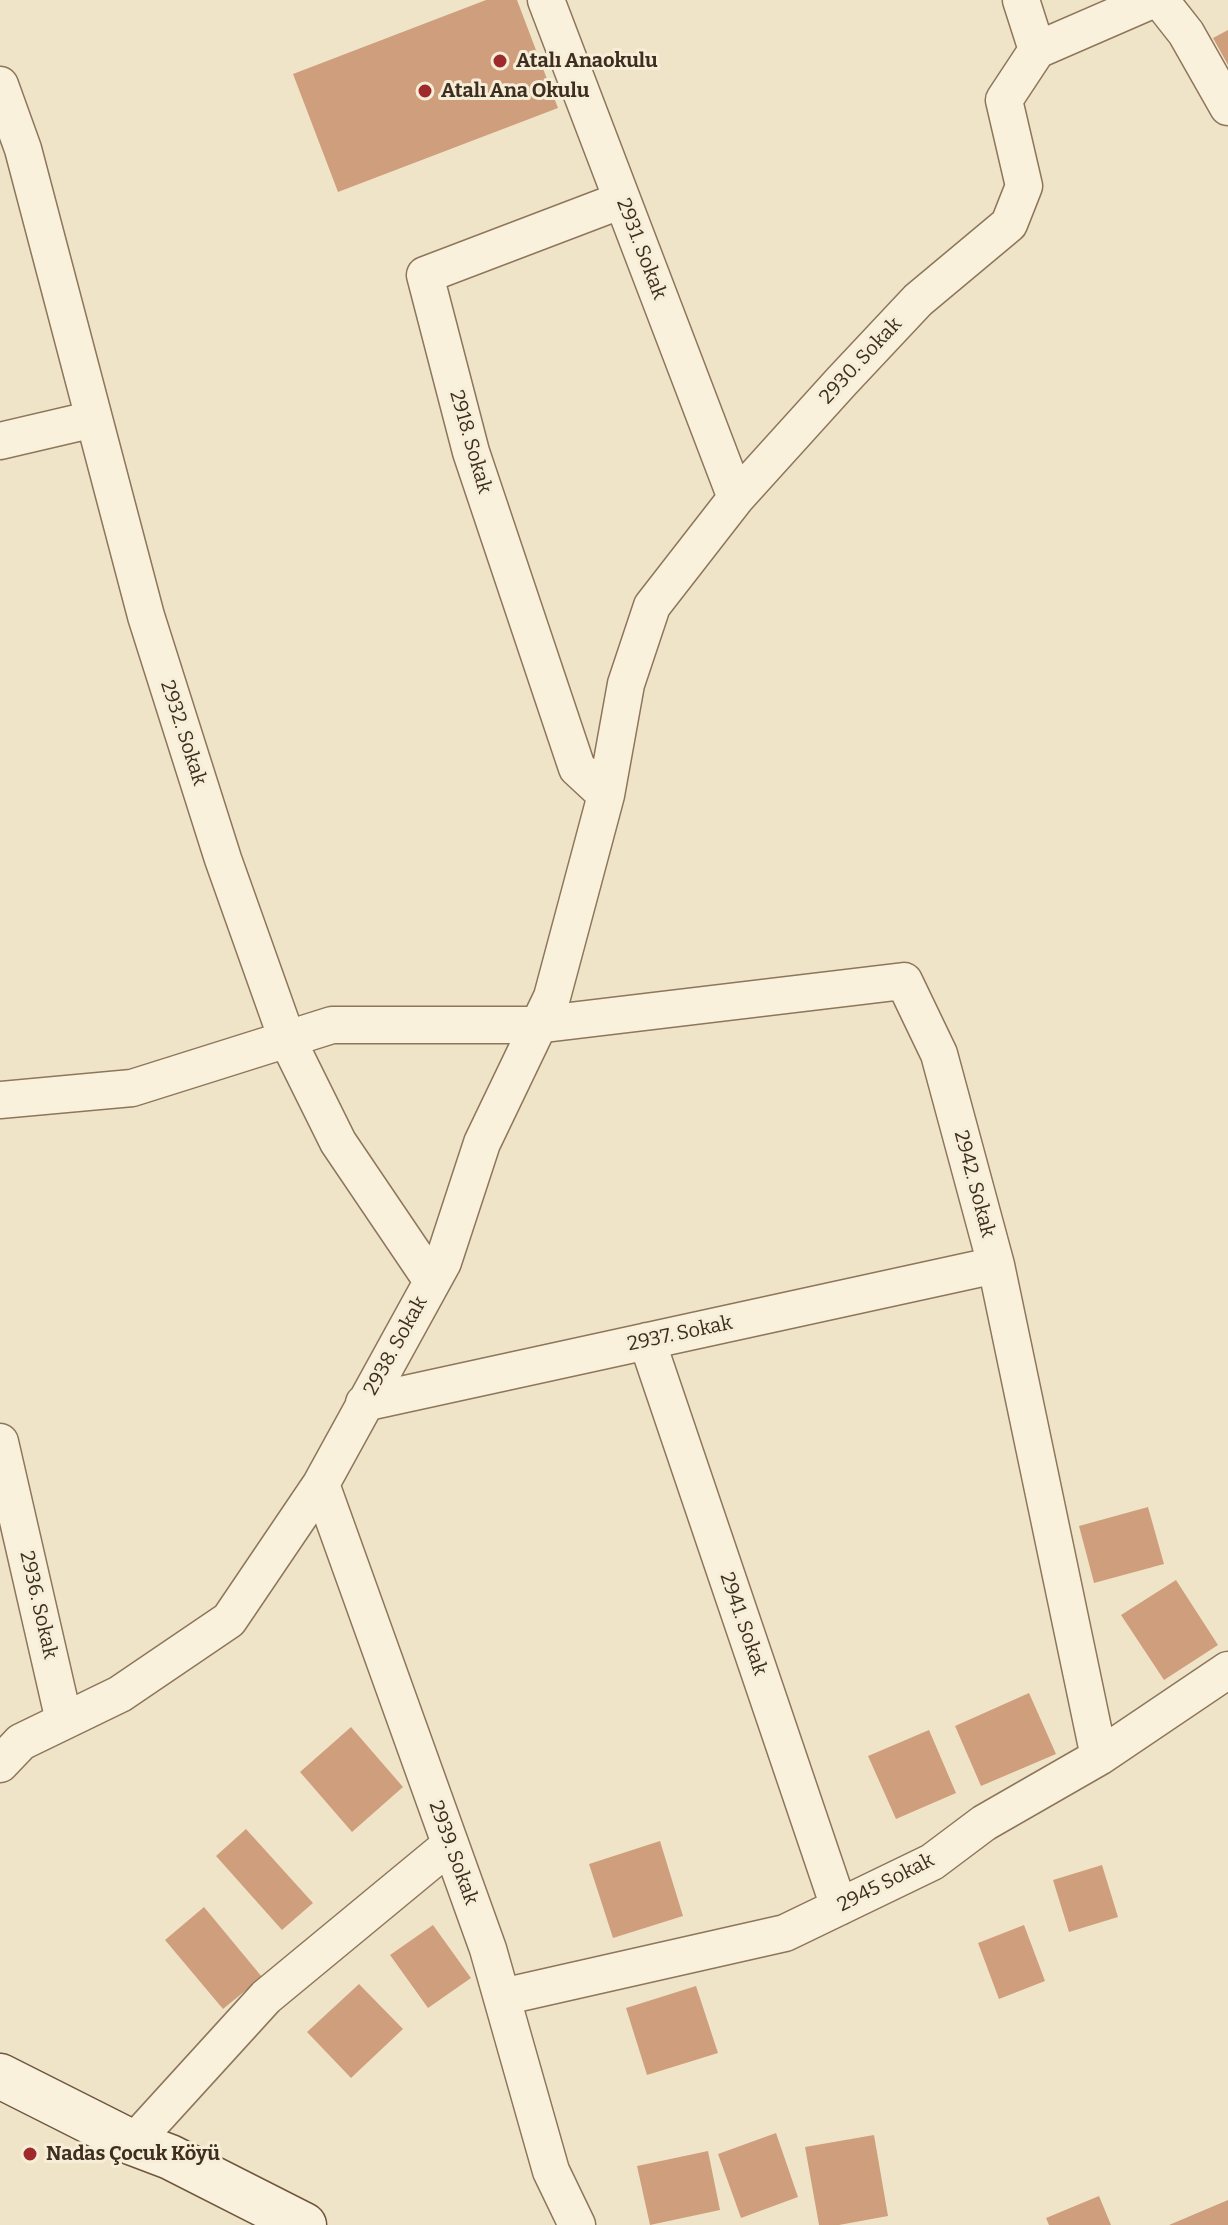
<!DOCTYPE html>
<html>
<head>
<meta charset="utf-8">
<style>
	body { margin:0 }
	canvas { display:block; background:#f0e4c8 }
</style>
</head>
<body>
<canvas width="1228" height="2225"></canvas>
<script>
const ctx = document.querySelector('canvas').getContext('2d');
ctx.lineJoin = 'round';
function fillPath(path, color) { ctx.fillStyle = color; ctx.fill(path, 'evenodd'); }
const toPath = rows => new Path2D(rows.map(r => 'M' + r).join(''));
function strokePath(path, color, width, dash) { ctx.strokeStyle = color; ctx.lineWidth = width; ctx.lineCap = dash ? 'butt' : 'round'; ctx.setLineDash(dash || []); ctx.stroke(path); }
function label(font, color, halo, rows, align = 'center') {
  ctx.font = font + ' Bitter,serif'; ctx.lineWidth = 6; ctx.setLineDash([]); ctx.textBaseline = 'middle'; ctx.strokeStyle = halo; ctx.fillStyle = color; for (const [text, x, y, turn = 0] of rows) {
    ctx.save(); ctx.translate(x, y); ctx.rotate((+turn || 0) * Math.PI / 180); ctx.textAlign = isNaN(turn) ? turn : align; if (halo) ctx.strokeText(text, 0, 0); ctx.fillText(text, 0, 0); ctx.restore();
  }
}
const building = toPath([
	[486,0,517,0,558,108,338,192,293,74],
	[1228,30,1228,65,1213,38],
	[1148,1507,1164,1564,1094,1583,1079,1526],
	[1176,1580,1218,1645,1164,1680,1121,1615],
	[1029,1693,1056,1754,981,1786,955,1726],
	[351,1727,403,1787,352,1832,300,1772],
	[929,1730,956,1793,896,1819,868,1756],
	[246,1829,313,1903,282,1930,216,1856],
	[660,1841,683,1916,613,1938,589,1864],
	[1102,1865,1118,1917,1069,1932,1053,1880],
	[204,1907,262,1977,223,2009,165,1940],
	[433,1925,471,1978,428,2008,390,1955],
	[1024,1925,1045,1981,999,1999,978,1943],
	[359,1984,403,2029,351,2078,307,2032],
	[696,1986,718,2053,647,2075,626,2008],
	[776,2133,798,2197,741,2218,718,2154],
	[874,2135,888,2216,839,2225,819,2225,805,2147],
	[708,2151,720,2210,650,2225,637,2166],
	[1099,2196,1111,2225,1049,2225,1046,2218],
	[1228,2200,1228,2225,1169,2225]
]);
const street = toPath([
	[546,0,736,498],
	[1021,0,1037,50],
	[1160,0,1186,33,1228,107],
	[0,85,23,149,146,616,223,859,287,1039,338,1142,432,1281],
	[0,441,94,419],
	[606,795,577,768,471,452,425,275,622,200],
	[0,1100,132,1088,332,1025,536,1025,904,981,939,1054,996,1265,1099,1757],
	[647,1341,839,1907],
	[364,1403,996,1265],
	[0,1442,64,1721],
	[321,1484,488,1949,551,2171,577,2225],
	[0,1764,21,1742,120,1694,229,1620,321,1484,443,1262,482,1143,552,997,606,795,626,684,652,606,736,498,841,382,918,300,1009,224,1024,186,1004,100,1037,50,1152,0],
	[502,1997,785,1933,932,1862,984,1823,1099,1757,1228,1670],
	[133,2143,266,1997,450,1845]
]);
const secondary = toPath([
	[0,2076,133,2143,170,2157,304,2225]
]);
const markers = [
	[500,61,8,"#9e2a2b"],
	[425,91,8,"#9e2a2b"],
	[30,2154,8,"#9e2a2b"]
];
const poiNames = [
	["Atalı Anaokulu",516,61],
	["Atalı Ana Okulu",441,91],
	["Nadas Çocuk Köyü",46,2154]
];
const streetNames = [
	["2931. Sokak",641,249,69],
	["2930. Sokak",861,361,-47],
	["2918. Sokak",470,442,74],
	["2932. Sokak",183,733,72],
	["2942. Sokak",974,1184,75],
	["2937. Sokak",680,1334,-12],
	["2938. Sokak",396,1346,-61],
	["2936. Sokak",38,1605,77],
	["2941. Sokak",743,1624,71],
	["2939. Sokak",453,1853,70],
	["2945 Sokak",886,1883,-27]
];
fillPath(building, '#cf9f7d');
strokePath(street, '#8d765c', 39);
strokePath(secondary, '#6f573f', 47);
strokePath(street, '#faf1dc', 36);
strokePath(secondary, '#faf1dc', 44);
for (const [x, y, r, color] of markers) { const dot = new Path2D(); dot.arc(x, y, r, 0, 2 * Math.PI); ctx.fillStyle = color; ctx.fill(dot); strokePath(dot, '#f7eed8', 3); }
label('bold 20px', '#3d2e20', '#f7eed8', poiNames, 'left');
label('20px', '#3d2e20', '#f7eed8', streetNames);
</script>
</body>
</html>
